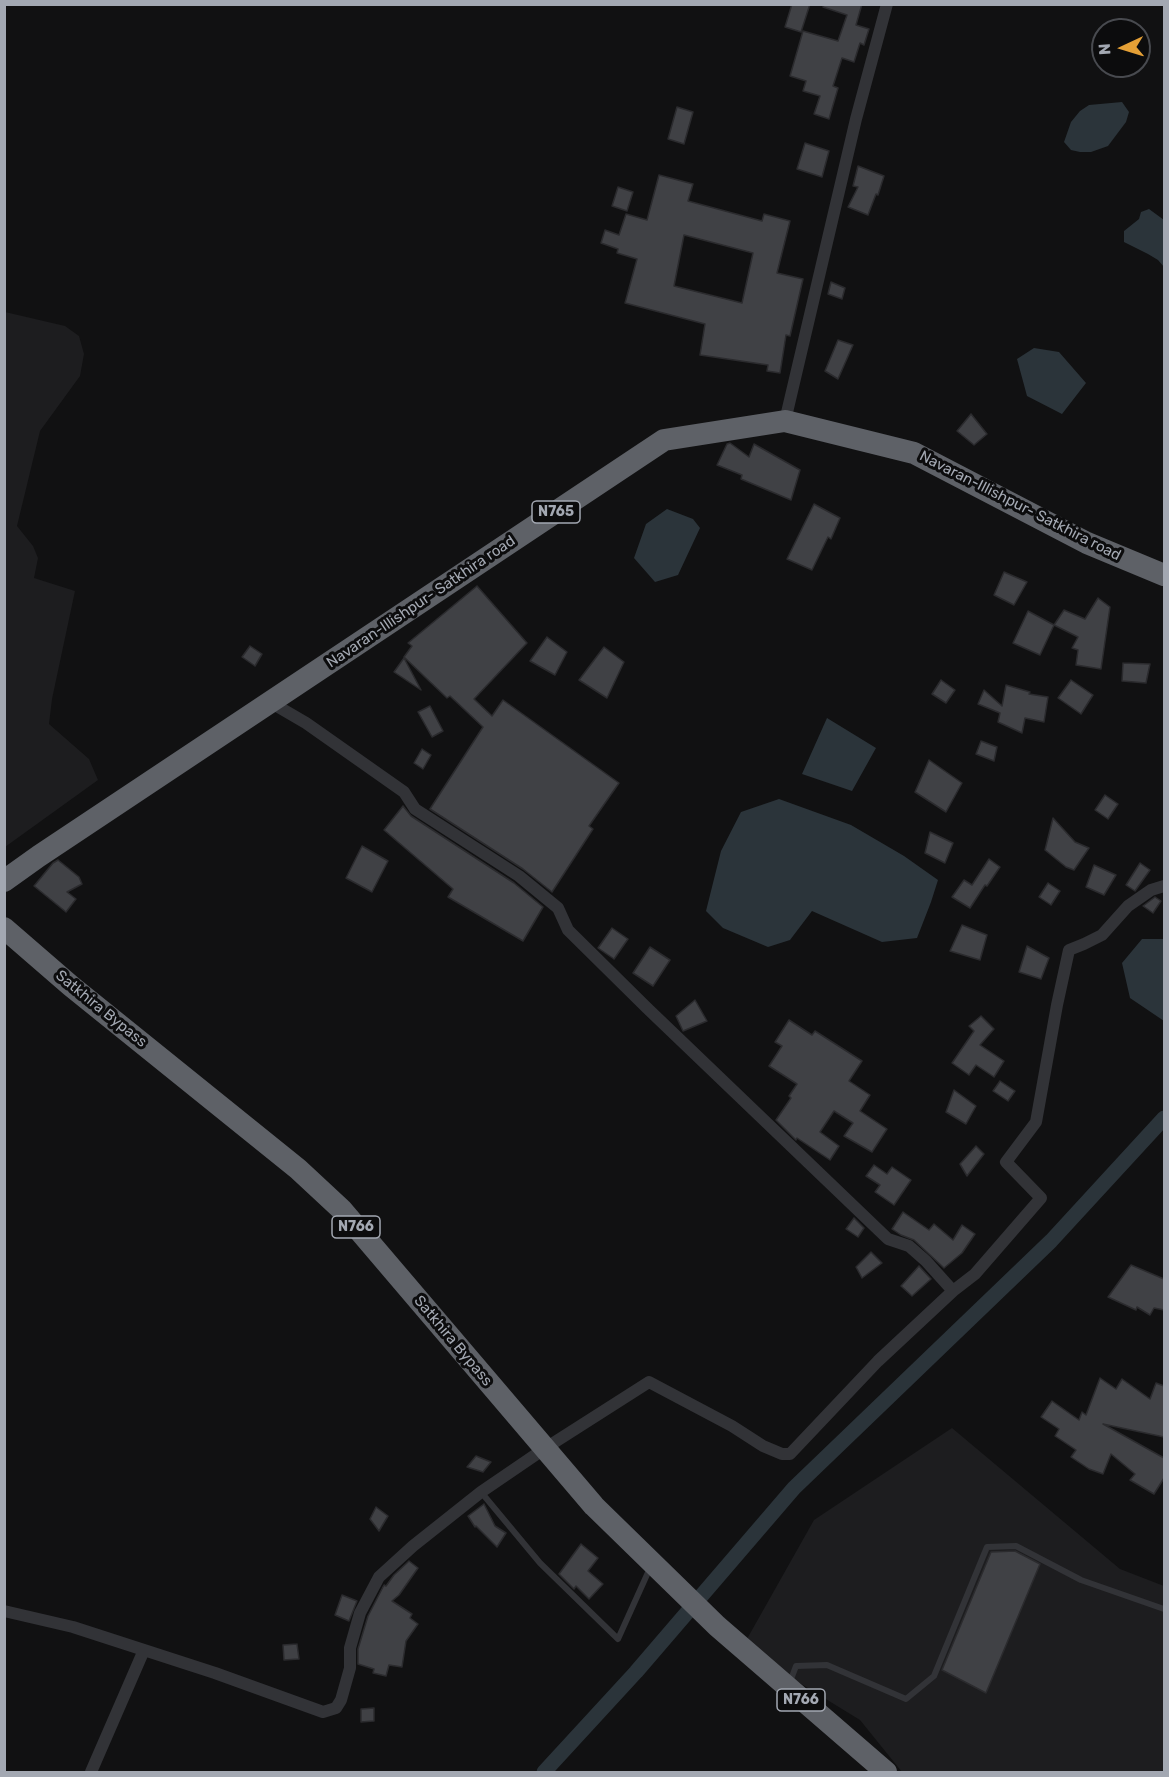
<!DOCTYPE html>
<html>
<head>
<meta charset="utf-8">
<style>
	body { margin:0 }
	#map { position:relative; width:1169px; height:1777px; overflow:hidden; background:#111112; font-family:Rubik,sans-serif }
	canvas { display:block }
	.frame { position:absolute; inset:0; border:6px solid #a3a8b2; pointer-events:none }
	.north { position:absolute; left:1091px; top:18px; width:60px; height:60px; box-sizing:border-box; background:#0c0c0d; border:2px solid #484a4f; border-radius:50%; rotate:266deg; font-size:16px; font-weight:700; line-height:24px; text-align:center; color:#a3a8b2 }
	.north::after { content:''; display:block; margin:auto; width:21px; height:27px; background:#e5a036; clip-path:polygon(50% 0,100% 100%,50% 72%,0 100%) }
</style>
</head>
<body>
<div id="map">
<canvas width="1169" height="1777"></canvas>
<div class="frame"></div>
<div class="north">N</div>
</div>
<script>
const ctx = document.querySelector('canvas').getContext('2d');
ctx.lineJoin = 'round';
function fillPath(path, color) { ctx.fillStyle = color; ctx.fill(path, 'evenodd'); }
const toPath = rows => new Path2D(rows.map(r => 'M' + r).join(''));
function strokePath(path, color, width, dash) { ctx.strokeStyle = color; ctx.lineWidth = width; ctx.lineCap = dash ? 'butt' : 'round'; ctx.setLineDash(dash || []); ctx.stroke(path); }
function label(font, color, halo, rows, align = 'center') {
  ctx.font = font + ' Rubik,sans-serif'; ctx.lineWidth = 6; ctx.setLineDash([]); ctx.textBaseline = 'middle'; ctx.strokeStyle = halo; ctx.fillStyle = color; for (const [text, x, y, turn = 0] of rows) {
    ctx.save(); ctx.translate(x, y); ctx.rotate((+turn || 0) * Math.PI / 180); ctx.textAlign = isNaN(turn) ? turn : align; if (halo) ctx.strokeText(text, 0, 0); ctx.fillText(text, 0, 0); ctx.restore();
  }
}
const built = toPath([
	[5,312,65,326,79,336,84,354,80,376,40,431,17,526,33,546,38,558,34,578,75,591,52,699,49,724,89,759,98,780,5,847],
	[952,1428,1120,1569,1164,1586,1164,1772,902,1772,860,1720,785,1674,743,1646,814,1520]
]);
const water = toPath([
	[1122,102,1129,112,1126,122,1108,146,1091,152,1080,152,1071,150,1064,142,1071,122,1080,111,1089,105],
	[1149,209,1164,220,1164,267,1158,260,1148,254,1124,242,1124,231,1139,219,1141,212],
	[1034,348,1059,352,1086,383,1062,414,1027,396,1017,359],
	[667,509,693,519,700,528,678,575,655,582,634,558,646,524],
	[827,718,876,748,852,791,802,774],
	[779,799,851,825,904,856,938,880,931,902,917,938,882,942,812,911,790,940,768,947,723,928,706,911,721,851,741,812],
	[1142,939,1164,939,1164,1021,1130,998,1122,963]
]);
const canal = toPath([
	[544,1772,636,1672,794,1488,1051,1241,1164,1118]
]);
const building = toPath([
	[792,4,810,4,801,32,785,27,792,4],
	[824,4,862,4,856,25,869,29,864,45,860,43,854,62,842,58,833,86,838,88,829,119,814,114,820,96,803,91,806,81,790,76,803,31,838,41,847,15,823,7,824,4],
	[677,107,693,112,684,144,668,139,677,107],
	[805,143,829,151,822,177,797,169,805,143],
	[858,166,884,176,878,195,876,194,868,215,848,207,858,187,853,186,858,166],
	[659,175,693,184,688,201,762,221,764,214,790,221,777,273,803,279,790,336,786,335,780,373,767,371,768,365,700,355,705,324,625,303,637,259,617,253,618,249,601,243,605,230,619,235,626,214,647,220,659,175],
	[684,235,753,253,742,303,674,286,684,235],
	[618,187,633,192,627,211,612,206,618,187],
	[831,282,845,288,842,299,828,294,831,282],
	[838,340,853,345,838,379,825,371,838,340],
	[971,414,987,434,974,445,957,431,971,414],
	[730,443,749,457,754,444,800,470,791,500,741,479,742,475,717,465,727,444,730,443],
	[814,504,840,518,831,539,828,537,812,570,787,559,814,504],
	[1004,572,1027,582,1014,605,994,595,1004,572],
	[477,586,527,643,474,699,492,716,503,700,619,783,589,826,593,829,552,892,523,869,430,809,483,727,450,696,447,698,404,657,412,646,408,643,477,586],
	[1098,598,1110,607,1101,669,1076,665,1078,650,1072,648,1078,637,1054,625,1064,610,1085,619,1098,598],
	[1028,611,1054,625,1040,655,1013,643,1028,611],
	[547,637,567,652,555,675,530,661,547,637],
	[250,646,262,654,255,666,242,657,250,646],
	[604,647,624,662,607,698,579,680,604,647],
	[404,658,421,690,394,672,404,658],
	[1123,663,1150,664,1146,683,1122,681,1123,663],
	[941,680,955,690,946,703,932,694,941,680],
	[1071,680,1093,695,1081,714,1058,698,1071,680],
	[1006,685,1030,692,1029,694,1048,697,1044,722,1025,718,1022,733,998,722,1000,713,978,704,984,690,1002,706,1006,685],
	[430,706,443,731,432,737,418,712,430,706],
	[981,741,997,747,994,761,976,754,981,741],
	[422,749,431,755,423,769,414,763,422,749],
	[929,760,962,783,946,812,915,792,929,760],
	[1105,795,1118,804,1108,819,1095,810,1105,795],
	[403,806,411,816,514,883,543,907,523,941,448,897,453,889,384,830,403,806],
	[1053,818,1075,842,1089,848,1074,870,1066,867,1045,850,1053,818],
	[930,832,953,843,945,863,925,853,930,832],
	[362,846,388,861,372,892,346,878,362,846],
	[989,859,1000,867,987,886,985,885,970,908,952,897,964,880,972,885,989,859],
	[58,860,79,877,82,884,67,892,76,899,66,912,34,886,53,863,58,860],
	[1140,863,1150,870,1135,891,1126,885,1140,863],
	[1094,865,1116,875,1104,895,1086,887,1094,865],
	[1048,883,1060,891,1051,905,1039,897,1048,883],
	[1155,897,1161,901,1153,913,1143,906,1155,897],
	[962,925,987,935,980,960,950,951,962,925],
	[612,928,628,939,614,959,598,948,612,928],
	[1027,946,1049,958,1041,979,1019,972,1027,946],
	[650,947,670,960,653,986,633,973,650,947],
	[695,1000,707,1021,683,1031,676,1016,695,1000],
	[981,1016,994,1029,980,1045,1004,1061,994,1077,976,1065,969,1075,952,1063,974,1031,969,1026,981,1016],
	[789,1020,812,1035,815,1031,862,1061,849,1081,870,1095,860,1111,887,1129,872,1152,844,1136,853,1123,834,1111,820,1132,839,1146,830,1160,797,1138,796,1140,776,1120,791,1098,789,1096,797,1084,769,1066,782,1046,775,1042,789,1020],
	[1000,1081,1015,1091,1008,1101,993,1091,1000,1081],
	[954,1090,976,1106,966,1124,946,1112,954,1090],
	[976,1146,984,1154,967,1176,960,1164,976,1146],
	[874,1165,887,1174,892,1167,911,1180,894,1205,875,1192,880,1185,866,1176,874,1165],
	[903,1212,929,1230,934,1224,953,1240,962,1225,975,1234,962,1253,944,1268,914,1240,901,1235,892,1229,903,1212],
	[854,1218,864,1228,858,1237,846,1229,854,1218],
	[871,1252,882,1263,862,1278,856,1267,871,1252],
	[1131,1265,1164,1279,1164,1310,1154,1308,1150,1315,1137,1307,1136,1310,1108,1297,1131,1265],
	[919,1266,931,1279,912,1296,901,1286,919,1266],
	[1100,1378,1116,1389,1122,1379,1150,1399,1156,1383,1164,1386,1164,1437,1103,1424,1164,1458,1164,1478,1154,1494,1130,1480,1135,1474,1111,1454,1103,1474,1089,1469,1071,1457,1076,1450,1055,1436,1059,1429,1041,1417,1052,1401,1079,1420,1082,1412,1086,1415,1100,1378],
	[476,1456,491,1462,483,1472,467,1467,476,1456],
	[484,1504,495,1526,506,1533,497,1547,476,1526,475,1527,468,1516,484,1504],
	[376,1507,388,1516,379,1531,370,1519,376,1507],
	[581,1544,598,1558,588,1571,603,1584,589,1599,576,1586,574,1589,559,1574,581,1544],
	[1015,1551,1040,1564,986,1693,942,1670,991,1552,1015,1551],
	[409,1561,418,1568,399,1595,392,1601,412,1614,410,1618,418,1624,406,1641,402,1667,389,1665,386,1676,373,1673,374,1669,358,1664,358,1649,368,1616,384,1585,386,1586,394,1575,409,1561],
	[342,1595,357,1601,349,1621,335,1615,342,1595],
	[297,1644,299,1659,284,1660,283,1645,297,1644],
	[374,1708,374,1721,361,1722,361,1709,374,1708]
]);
const lane = toPath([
	[481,1492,540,1563,618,1639,650,1568],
	[790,1682,796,1666,827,1665,906,1699,934,1676,987,1547,1016,1546,1081,1580,1164,1609]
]);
const street = toPath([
	[785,421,856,119,887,4],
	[270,702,306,723,404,792,415,809,519,876,558,908,568,930,647,1008,888,1239,909,1246,926,1261,953,1291],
	[4,1611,73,1627,215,1673,323,1712,336,1708,341,1700,350,1668,350,1648,360,1613,379,1577,413,1546,481,1492,544,1449,649,1382,732,1426,763,1446,782,1454,790,1454,878,1361,953,1291,975,1274,1041,1198,1006,1162,1036,1122,1057,1005,1069,950,1084,944,1102,935,1128,906,1151,890,1164,886],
	[91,1772,144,1650]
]);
const highway = toPath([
	[4,881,39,856,664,440,785,421,914,453,1087,543,1164,575],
	[4,928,71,986,298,1169,341,1209,594,1506,717,1626,886,1772]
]);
const shields = [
	[556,512,48],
	[356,1227,48],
	[801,1700,48]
];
const shieldNames = [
	["N765",556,512],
	["N766",356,1227],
	["N766",801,1700]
];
const streetNames = [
	["Navaran-Illishpur- Satkhira road",1020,506,27],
	["Navaran-Illishpur- Satkhira road",421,602,-34],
	["Satkhira Bypass",101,1009,39],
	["Satkhira Bypass",453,1341,50]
];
fillPath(built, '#1d1d1f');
fillPath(water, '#2b343a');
strokePath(canal, '#2b343a', 15);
fillPath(building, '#404145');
strokePath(building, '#2b2b2e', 1.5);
strokePath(lane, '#323337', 6);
strokePath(street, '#323337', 12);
strokePath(highway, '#5e6167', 22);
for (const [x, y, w] of shields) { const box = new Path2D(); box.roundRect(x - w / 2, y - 11, w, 22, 4.5); ctx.fillStyle = '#0c0c0d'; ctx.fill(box); strokePath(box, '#a3a8b2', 1.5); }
label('bold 14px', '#a3a8b2', null, shieldNames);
label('15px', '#a3a8b2', '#0c0c0d', streetNames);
</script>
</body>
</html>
